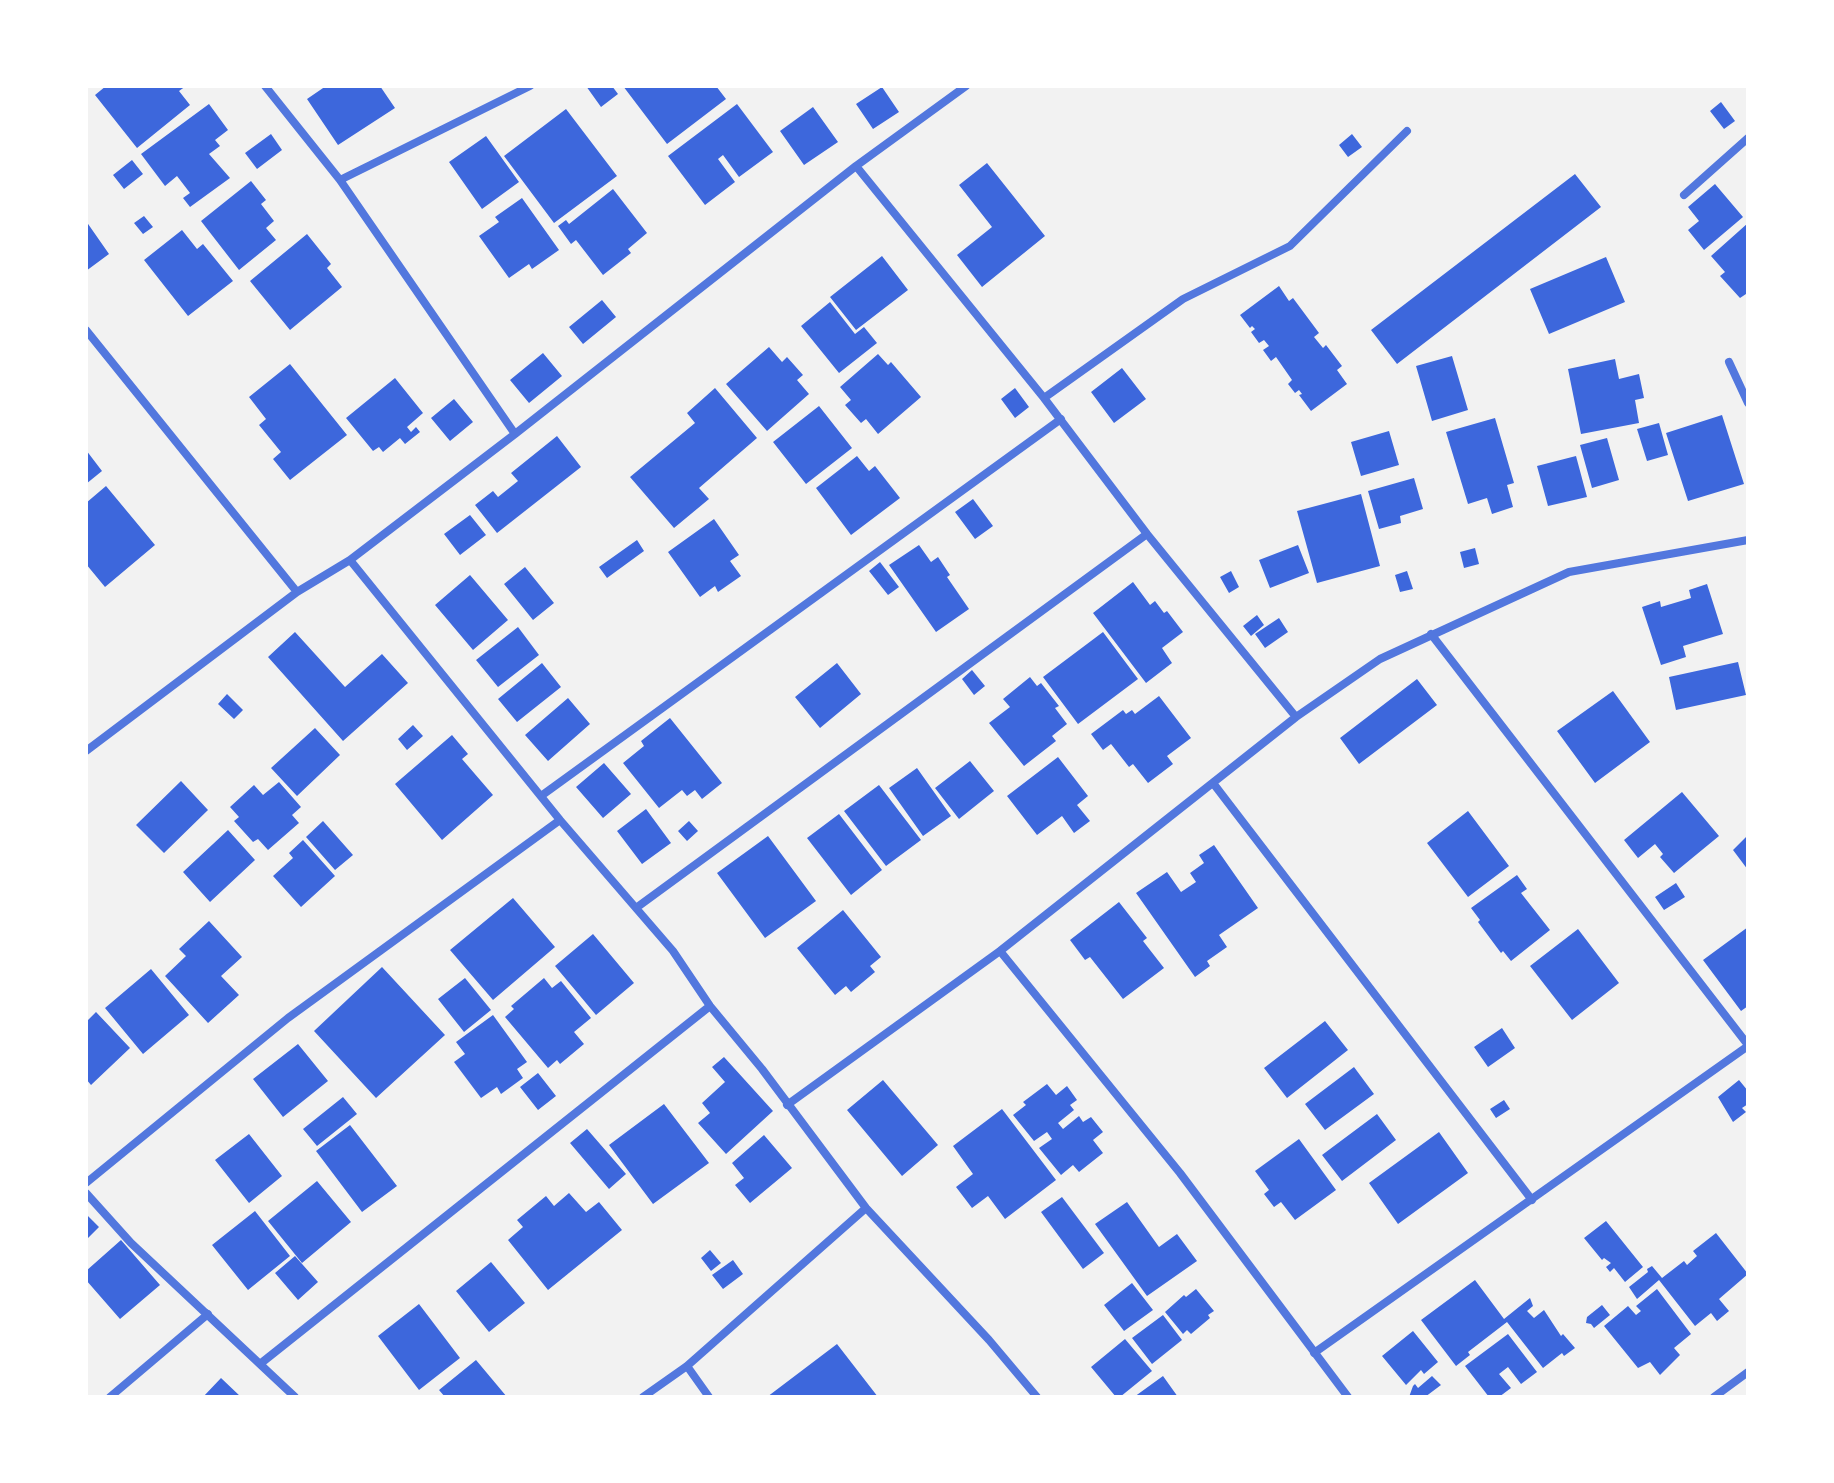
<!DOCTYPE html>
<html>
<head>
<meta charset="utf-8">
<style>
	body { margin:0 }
	#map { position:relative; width:1834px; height:1483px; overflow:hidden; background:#f2f2f2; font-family:Arial,sans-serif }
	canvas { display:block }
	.frame { position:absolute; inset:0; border:88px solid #fff; pointer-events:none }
</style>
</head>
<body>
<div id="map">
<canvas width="1834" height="1483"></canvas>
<div class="frame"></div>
</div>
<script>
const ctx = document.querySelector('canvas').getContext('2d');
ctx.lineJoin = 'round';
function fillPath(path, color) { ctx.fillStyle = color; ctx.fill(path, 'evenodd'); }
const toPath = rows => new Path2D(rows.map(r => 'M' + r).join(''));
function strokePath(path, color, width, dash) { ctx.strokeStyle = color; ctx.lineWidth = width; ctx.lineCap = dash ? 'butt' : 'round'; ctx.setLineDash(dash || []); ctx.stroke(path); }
const building = toPath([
	[106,86,186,86,179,91,190,105,137,148,95,95],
	[326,86,380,86,395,108,338,145,307,99],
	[586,86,612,86,618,94,601,107],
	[623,86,716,86,726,99,667,144],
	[882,87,899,112,873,129,856,104],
	[1721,102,1735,121,1724,129,1710,111],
	[209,104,228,130,215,140,220,146,209,154,230,178,190,207,183,198,190,193,177,176,165,186,141,154],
	[737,104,773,152,739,177,723,155,718,159,735,182,705,205,668,156],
	[813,107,838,142,804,165,780,131],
	[566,109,617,176,554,223,504,156],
	[271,134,282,150,257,169,245,153],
	[1352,134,1362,147,1348,157,1339,145],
	[486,136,519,182,482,209,449,162],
	[132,160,143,174,124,189,113,175],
	[987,163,1045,236,982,287,957,255,992,227,959,185],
	[1575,174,1601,207,1397,364,1371,330],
	[251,181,266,200,261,204,274,221,266,228,276,240,239,270,201,221],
	[1715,184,1743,217,1704,250,1688,230,1699,221,1688,207],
	[613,189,647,233,628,249,631,253,603,275,576,240,571,244,558,226,566,220,569,224],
	[522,198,559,250,532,269,529,264,509,278,479,236,499,222,495,217],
	[144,216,153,227,143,234,134,223],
	[86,221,109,254,86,271],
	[1748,223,1748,296,1746,294,1740,298,1720,276,1725,272,1711,256],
	[182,230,197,249,203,244,233,281,188,316,144,260],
	[307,234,331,264,327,268,342,287,290,330,250,281],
	[882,256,908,290,856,330,830,297],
	[1606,257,1625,302,1549,334,1530,289],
	[1279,286,1289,301,1293,298,1319,333,1314,337,1323,348,1326,345,1342,366,1337,370,1347,384,1311,411,1299,395,1302,394,1299,390,1295,393,1288,384,1292,380,1276,357,1271,361,1263,350,1269,346,1264,340,1259,343,1251,332,1255,329,1252,326,1250,328,1240,315],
	[602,300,616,317,583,344,569,327],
	[830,302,855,334,864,327,877,343,839,373,801,326],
	[769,347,782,362,787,357,803,375,797,380,809,394,767,431,726,384],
	[543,353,562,376,529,403,510,380],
	[878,354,888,365,891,362,921,397,878,434,866,419,861,423,845,405,851,400,840,387],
	[1452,356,1468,410,1432,421,1416,366],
	[1615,359,1619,379,1639,374,1644,398,1635,400,1639,423,1581,434,1568,369],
	[290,364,347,435,290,480,273,459,281,452,259,425,266,419,249,397],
	[1122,368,1146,399,1114,423,1091,392],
	[395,378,423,413,407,427,411,432,416,427,420,432,405,444,400,438,383,452,379,447,373,451,346,418],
	[715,388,757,438,699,488,709,499,674,528,630,477,695,423,687,413],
	[1015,388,1029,407,1015,418,1001,399],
	[454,399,473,422,450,441,431,418],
	[819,406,852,448,806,484,773,442],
	[1722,415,1744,484,1688,501,1666,433],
	[1495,418,1514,483,1507,485,1513,507,1492,514,1487,498,1468,504,1446,432],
	[1659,423,1668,455,1647,461,1637,429],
	[1389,431,1399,465,1361,476,1351,442],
	[557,436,581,467,497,533,475,505,493,491,498,497,518,481,511,473],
	[1607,438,1619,480,1592,488,1580,445],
	[86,450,102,471,86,484],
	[857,456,869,471,875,466,900,498,851,535,816,488],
	[1576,456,1587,497,1548,506,1537,466],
	[1414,478,1423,509,1400,516,1401,523,1379,529,1368,491],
	[106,486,155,545,105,587,86,564,86,503],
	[1361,494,1380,566,1317,583,1297,511],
	[973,499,993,526,975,539,955,512],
	[470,515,486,535,460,555,444,534],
	[714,519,739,555,730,561,741,576,718,592,715,586,700,597,668,552],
	[637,540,644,551,607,578,599,567],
	[919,545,931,562,938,557,950,575,947,577,969,609,936,632,889,565],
	[1298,545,1309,573,1270,588,1259,560],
	[1475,548,1479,564,1464,568,1460,552],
	[880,562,899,587,888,595,869,571],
	[525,567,554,603,533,620,504,584],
	[1231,571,1239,587,1229,593,1220,577],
	[1407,571,1413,589,1400,592,1395,575],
	[470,575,508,620,473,650,435,605],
	[1133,582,1150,605,1155,601,1164,613,1167,611,1183,632,1162,648,1172,663,1146,683,1093,613],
	[1707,584,1723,634,1683,646,1686,657,1661,665,1642,607,1660,601,1661,607,1691,598,1689,590],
	[1257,615,1264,625,1251,636,1243,626],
	[1279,618,1288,632,1265,648,1255,634],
	[518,627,539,655,498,687,476,660],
	[295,632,345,687,382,654,408,683,343,741,268,657],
	[1103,632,1138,679,1078,724,1043,677],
	[1738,662,1746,695,1676,710,1669,677],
	[542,663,561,687,517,722,498,699],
	[837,663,861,694,820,728,795,697],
	[972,670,985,686,974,695,962,679],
	[1030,677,1037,686,1041,683,1059,706,1055,708,1067,724,1052,736,1056,741,1024,766,989,723,1010,707,1003,699],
	[1417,679,1437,705,1359,764,1340,738],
	[1613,691,1650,742,1595,783,1557,731],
	[227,694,243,710,234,719,218,704],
	[1159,696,1191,738,1167,756,1173,764,1148,783,1133,764,1129,767,1111,744,1103,750,1091,734,1123,710,1126,714,1132,710,1135,714],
	[568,698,590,724,548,761,525,735],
	[670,718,722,783,702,799,695,790,687,796,682,790,659,808,623,763,644,746,641,741],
	[413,725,423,736,407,750,398,739],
	[315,728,340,755,297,796,271,768],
	[452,735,468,754,462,759,493,795,442,840,395,784],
	[1058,757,1088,796,1077,805,1090,821,1074,833,1062,816,1037,835,1007,796],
	[970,761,994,791,959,819,935,788],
	[604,763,631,794,603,818,576,787],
	[917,768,951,816,923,836,889,788],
	[181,781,208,810,164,853,136,825],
	[279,782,301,807,292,815,299,823,268,850,258,839,253,842,234,821,239,817,230,807,254,785,263,795],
	[879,785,921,840,886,866,844,811],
	[1682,792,1719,836,1674,873,1660,857,1663,854,1655,844,1638,858,1624,840],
	[646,809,671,843,642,864,617,831],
	[1468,811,1509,866,1468,897,1427,843],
	[839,814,882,870,851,895,807,838],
	[323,821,353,855,335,870,306,837],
	[689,821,698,831,687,841,678,831],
	[228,830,255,860,210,902,183,872],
	[1748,835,1748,870,1733,850],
	[768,836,816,901,765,938,717,873],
	[303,840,335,876,301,907,273,876,293,858,289,853],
	[1214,845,1258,908,1219,935,1227,947,1207,961,1210,966,1195,977,1136,893,1167,872,1181,892,1196,882,1190,873,1204,863,1199,855],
	[1517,875,1527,889,1521,893,1550,930,1511,961,1503,951,1501,953,1478,922,1480,920,1471,908],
	[1676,883,1685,897,1664,910,1655,897],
	[513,898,555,947,493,1000,450,950],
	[1119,902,1147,938,1143,941,1164,968,1123,999,1090,957,1085,960,1070,940],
	[843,910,881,957,870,966,875,972,851,992,846,986,835,995,797,948],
	[209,921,242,957,221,976,239,995,208,1023,165,976,186,956,179,949],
	[1748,927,1748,1006,1741,1011,1703,960],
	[1578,929,1619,983,1572,1020,1530,966],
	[593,934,634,983,596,1015,555,966],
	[382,967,445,1035,376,1098,314,1031],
	[151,969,189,1015,143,1054,105,1008],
	[465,978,491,1010,464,1032,438,999],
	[544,978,552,988,561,981,591,1018,574,1032,584,1044,560,1064,557,1060,548,1068,505,1017,514,1009,511,1006],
	[96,1012,130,1048,91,1085,86,1079,86,1022],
	[493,1015,527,1062,517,1069,523,1078,501,1094,497,1087,481,1098,454,1062,465,1054,456,1042],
	[1325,1021,1348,1050,1287,1098,1264,1068],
	[1502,1028,1515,1048,1488,1067,1474,1047],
	[298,1044,328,1081,283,1117,253,1079],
	[724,1057,773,1111,726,1154,698,1123,710,1113,702,1103,725,1082,712,1067],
	[1354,1067,1374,1094,1325,1130,1305,1104],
	[538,1073,556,1096,538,1110,520,1087],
	[883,1080,938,1145,902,1176,847,1110],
	[1739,1080,1748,1091,1746,1093,1748,1104,1742,1108,1746,1112,1733,1122,1718,1097],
	[1047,1084,1056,1095,1067,1086,1077,1100,1070,1105,1074,1110,1058,1123,1063,1129,1079,1116,1083,1122,1091,1117,1103,1132,1093,1140,1103,1153,1079,1172,1073,1165,1061,1175,1039,1148,1052,1139,1047,1132,1034,1141,1013,1115,1026,1105,1023,1102],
	[343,1097,357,1114,317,1146,303,1129],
	[1504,1100,1510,1109,1496,1118,1490,1109],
	[664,1104,709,1163,653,1204,609,1145],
	[1002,1109,1056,1180,1005,1219,988,1196,972,1208,956,1187,973,1174,953,1146],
	[1377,1114,1396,1140,1342,1181,1322,1155],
	[350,1125,397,1186,362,1212,316,1151],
	[587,1129,626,1174,609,1189,570,1143],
	[1439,1132,1468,1173,1398,1224,1369,1183],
	[249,1134,282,1176,249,1203,215,1160],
	[764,1135,792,1168,750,1203,735,1185,744,1178,732,1163],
	[1299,1139,1336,1190,1295,1220,1281,1202,1274,1207,1264,1194,1269,1190,1255,1171],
	[317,1181,351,1222,302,1263,268,1221],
	[569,1193,586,1212,599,1202,622,1230,548,1290,508,1240,523,1227,517,1220,546,1196,554,1206],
	[1062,1197,1104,1253,1083,1269,1041,1212],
	[1127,1202,1159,1247,1177,1234,1197,1261,1147,1296,1095,1224],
	[255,1211,290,1256,248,1290,212,1245],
	[86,1214,99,1227,86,1240],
	[1606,1221,1643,1267,1625,1282,1614,1268,1610,1272,1606,1267,1611,1263,1604,1258,1602,1260,1584,1238],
	[1716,1233,1748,1274,1719,1299,1729,1311,1717,1321,1711,1313,1695,1326,1659,1280,1637,1299,1629,1287,1648,1272,1647,1269,1652,1266,1662,1278,1684,1261,1687,1265,1697,1256,1693,1251],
	[121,1240,160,1285,120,1319,86,1280,86,1271],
	[710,1250,721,1263,711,1271,701,1258],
	[295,1256,318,1282,298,1300,275,1273],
	[733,1260,743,1274,723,1289,712,1275],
	[491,1262,525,1303,489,1332,456,1291],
	[1475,1280,1504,1319,1530,1298,1533,1306,1527,1311,1534,1318,1544,1310,1561,1336,1563,1334,1575,1348,1564,1356,1562,1353,1543,1368,1507,1322,1468,1352,1470,1355,1456,1366,1421,1320],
	[1132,1283,1153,1310,1124,1331,1104,1305],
	[1196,1289,1214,1311,1208,1315,1210,1318,1191,1334,1187,1330,1183,1334,1165,1312,1184,1295,1186,1297],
	[1657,1289,1691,1334,1674,1348,1680,1355,1660,1375,1650,1362,1638,1368,1604,1326,1628,1306,1636,1315,1641,1311,1636,1306],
	[419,1304,460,1358,419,1390,378,1336],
	[1602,1305,1610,1315,1594,1328,1591,1324,1586,1323,1587,1317],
	[1163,1315,1182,1340,1152,1364,1132,1338],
	[1413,1331,1438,1362,1424,1374,1421,1370,1406,1385,1382,1356],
	[1508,1334,1537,1372,1521,1384,1508,1367,1499,1374,1511,1388,1499,1397,1489,1397,1465,1366],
	[1125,1339,1152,1371,1120,1397,1116,1397,1091,1367],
	[837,1344,878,1397,767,1397],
	[476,1360,507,1397,445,1397,439,1390],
	[1163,1376,1178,1397,1134,1397],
	[1432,1376,1441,1385,1425,1397,1409,1397,1413,1386,1415,1384,1418,1388],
	[221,1378,241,1397,203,1397]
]);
const minor = toPath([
	[265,86,340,180,515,434],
	[856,166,1044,398,1147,534,1296,717],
	[340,180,530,86],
	[1684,195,1748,138],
	[86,330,297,592],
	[1729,362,1748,403],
	[1044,398,1183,299,1290,246,1407,131],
	[350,560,560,820,673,951,710,1006,762,1069,866,1208,989,1340,1037,1397],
	[1431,634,1748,1045],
	[86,751,297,592,350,560,515,434,856,166,966,86],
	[1213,783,1532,1200],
	[541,796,1061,419],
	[636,908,1147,534],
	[1000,951,1180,1173,1348,1397],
	[787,1105,1000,951,1296,717,1380,659,1569,572,1748,540],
	[86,1183,288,1018,560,820],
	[86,1193,131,1243,295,1397],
	[1314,1353,1748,1046],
	[260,1364,710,1006],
	[687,1366,709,1397],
	[110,1397,208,1314],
	[643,1397,687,1366,866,1208],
	[1714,1397,1748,1372]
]);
fillPath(building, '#3d67dc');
strokePath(minor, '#5277de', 8);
</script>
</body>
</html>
